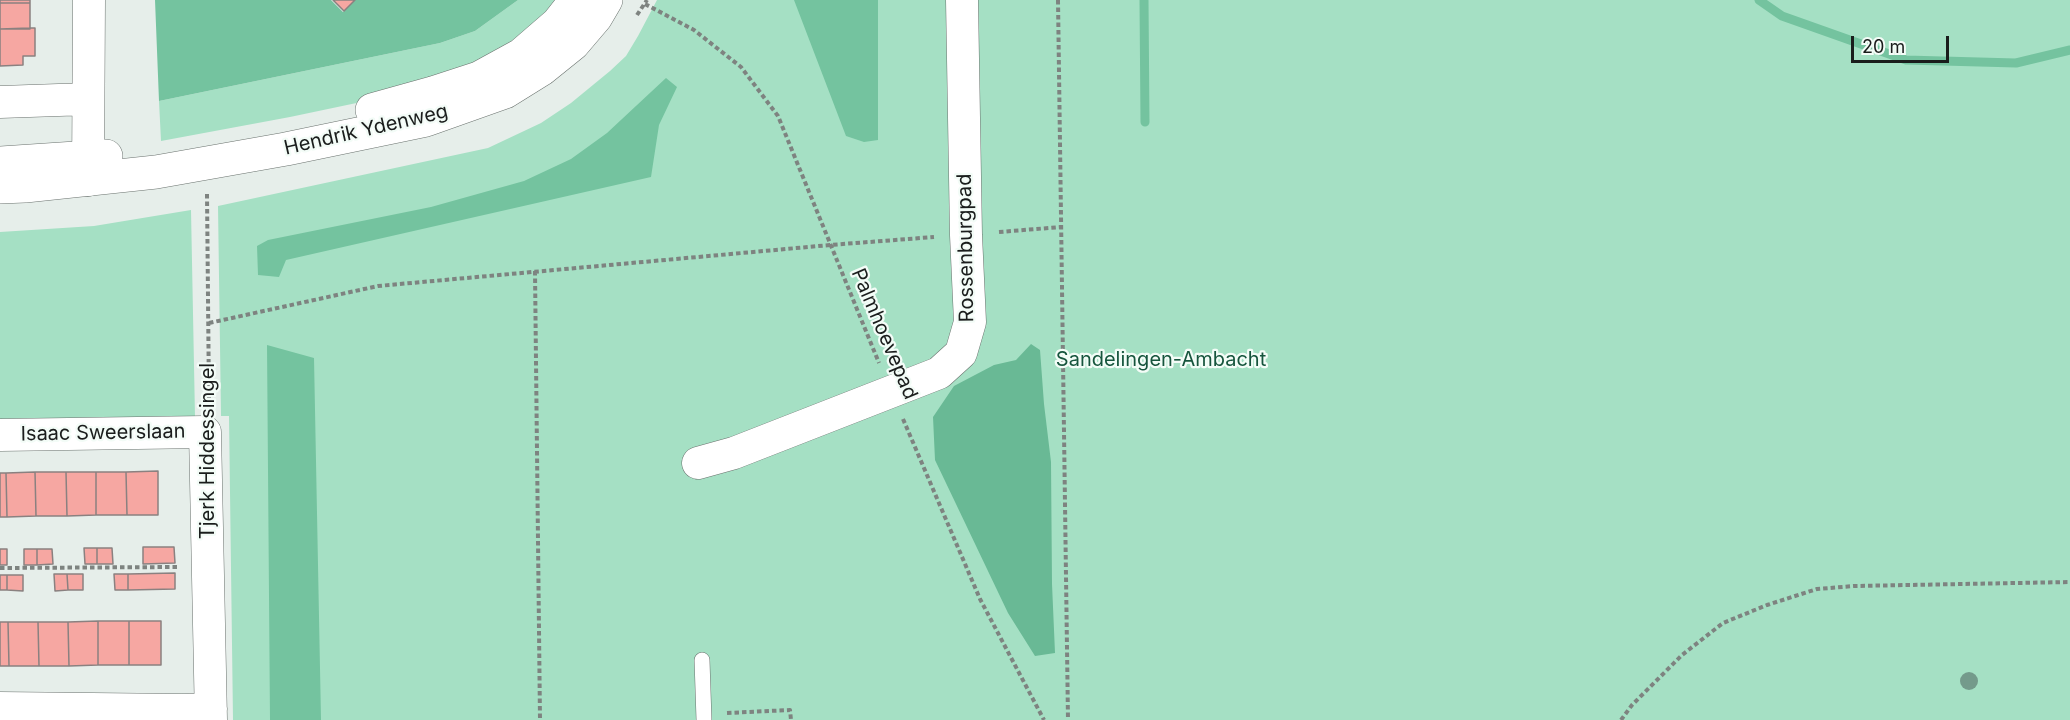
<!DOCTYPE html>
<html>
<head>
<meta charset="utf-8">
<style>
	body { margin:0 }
	#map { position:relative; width:2070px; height:720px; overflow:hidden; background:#e6eeea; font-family:Inter,sans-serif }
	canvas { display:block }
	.scale { position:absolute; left:1851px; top:36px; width:98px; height:27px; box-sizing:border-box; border:3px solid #1a1d1c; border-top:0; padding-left:8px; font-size:18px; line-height:21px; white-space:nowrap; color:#1a1d1c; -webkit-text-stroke:4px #f3fcf7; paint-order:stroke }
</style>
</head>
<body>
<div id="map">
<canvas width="2070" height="720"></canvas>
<div class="scale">20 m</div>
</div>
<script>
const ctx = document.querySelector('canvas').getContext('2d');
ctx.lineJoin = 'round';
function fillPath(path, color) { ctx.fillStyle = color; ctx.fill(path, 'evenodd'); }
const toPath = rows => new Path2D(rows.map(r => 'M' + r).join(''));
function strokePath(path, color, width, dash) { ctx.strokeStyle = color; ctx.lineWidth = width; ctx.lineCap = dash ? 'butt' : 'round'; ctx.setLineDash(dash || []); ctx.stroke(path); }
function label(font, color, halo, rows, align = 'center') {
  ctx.font = font + ' Inter,sans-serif'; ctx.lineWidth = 4.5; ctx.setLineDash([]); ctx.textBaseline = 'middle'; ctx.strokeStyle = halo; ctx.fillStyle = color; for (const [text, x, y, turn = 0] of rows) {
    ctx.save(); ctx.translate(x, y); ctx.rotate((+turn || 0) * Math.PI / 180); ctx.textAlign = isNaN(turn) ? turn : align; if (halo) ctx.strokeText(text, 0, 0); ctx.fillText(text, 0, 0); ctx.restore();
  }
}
const green = toPath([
	[518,0,560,0,540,23,489,60,385,97,290,117,161,141,159,101,440,43,475,31],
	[657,0,2070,0,2070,720,233,720,229,416,221,416,218,206,488,148,541,123,571,103,610,71,626,56,638,36],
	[191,210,195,417,0,419,0,232,94,226]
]);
const forest = toPath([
	[1031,344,1040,350,1044,404,1051,462,1052,584,1055,653,1035,656,1008,613,935,460,933,417,954,386,994,365,1016,360]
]);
const water = toPath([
	[155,0,331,0,343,12,355,0,518,0,475,31,440,43,159,101],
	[794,0,878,0,878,140,864,142,846,136],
	[666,78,677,87,659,125,651,177,286,260,279,277,258,275,257,246,268,240,431,207,524,181,571,159,607,133],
	[267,345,314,358,321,720,270,720]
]);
const stream = toPath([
	[1144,0,1145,122],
	[1759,0,1782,16,1906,60,2016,63,2070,50]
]);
const building = toPath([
	[0,0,30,0,30,3,0,3,0,0],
	[333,0,355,0,344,11,333,0],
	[0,3,30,3,30,29,0,29,0,3],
	[30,28,35,28,35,56,23,56,23,65,0,66,0,29,30,28],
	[158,471,158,515,127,515,126,472,158,471],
	[35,472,36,516,7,517,6,473,35,472],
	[35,472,66,472,67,516,36,516,35,472],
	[66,472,96,472,96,515,67,516,66,472],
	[96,472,126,472,127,515,96,515,96,472],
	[0,473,6,473,7,517,0,517,0,473],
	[143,547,174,547,175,563,143,564,143,547],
	[84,548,97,548,97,564,85,564,84,548],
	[97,548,112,548,113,564,97,564,97,548],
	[0,549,7,549,7,565,0,565,0,549],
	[24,549,37,549,37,565,24,565,24,549],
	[37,549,52,549,53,564,37,565,37,549],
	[175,573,175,589,128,590,128,574,175,573],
	[54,574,67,574,68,590,55,591,54,574],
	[67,574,83,574,83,590,68,590,67,574],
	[114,574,128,574,128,590,115,590,114,574],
	[0,575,7,575,7,590,0,590,0,575],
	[7,575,23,575,23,591,7,590,7,575],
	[98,621,98,665,69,666,68,622,98,621],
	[98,621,129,621,129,665,98,665,98,621],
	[129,621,161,621,161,665,129,665,129,621],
	[0,622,8,622,9,666,0,666,0,622],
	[8,622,38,622,39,666,9,666,8,622],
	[38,622,68,622,69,666,39,666,38,622]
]);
const path = toPath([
	[1058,0,1068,720],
	[645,4,694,30,741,67,778,116,879,363],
	[637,15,647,0],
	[207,194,209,400],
	[999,232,1061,227],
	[535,271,540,720],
	[209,323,378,286,830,245,934,237],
	[903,419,980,599,1044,720],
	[0,568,177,567],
	[727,713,790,710,791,720],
	[1621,720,1632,705,1682,655,1723,623,1767,605,1817,589,1854,586,2070,582]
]);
const lane = toPath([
	[702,660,704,720]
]);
const street = toPath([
	[0,102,88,99],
	[88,180,89,0],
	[0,435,205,432,211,720],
	[698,463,734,453,939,373,961,353,970,322,966,235,962,0],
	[0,708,184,710,211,709]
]);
const secondary = toPath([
	[372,110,433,93,479,78,521,55,558,23,576,0],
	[0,163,106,156],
	[0,187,25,186,156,172,286,149,426,120,505,92,542,69,573,44,596,17,606,0]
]);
const trees = [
	[1969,681]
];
const streetNames = [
	["Hendrik Ydenweg",366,130,-13],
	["Rossenburgpad",966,248,-91],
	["Palmhoevepad",884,334,67],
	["Isaac Sweerslaan",103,433,-1],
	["Tjerk Hiddessingel",208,451,-90]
];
const parkNames = [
	["Sandelingen-Ambacht",1161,360]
];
fillPath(green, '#a5e0c4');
fillPath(forest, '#69b995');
fillPath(water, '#74c39f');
strokePath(stream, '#74c39f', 9);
fillPath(building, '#f6a7a2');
strokePath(building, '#8a8180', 1.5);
strokePath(lane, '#6a726e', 16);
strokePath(street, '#6a726e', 33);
strokePath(secondary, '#6a726e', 34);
strokePath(path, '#7e8380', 4, [4.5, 3]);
strokePath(lane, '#fff', 15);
strokePath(street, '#fff', 32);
strokePath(secondary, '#fff', 33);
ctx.fillStyle = '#749a8b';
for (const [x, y] of trees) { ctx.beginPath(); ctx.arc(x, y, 9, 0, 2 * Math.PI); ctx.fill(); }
label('20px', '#1a1d1c', '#f3fcf7', streetNames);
label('20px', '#16553d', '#f3fcf7', parkNames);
</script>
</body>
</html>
